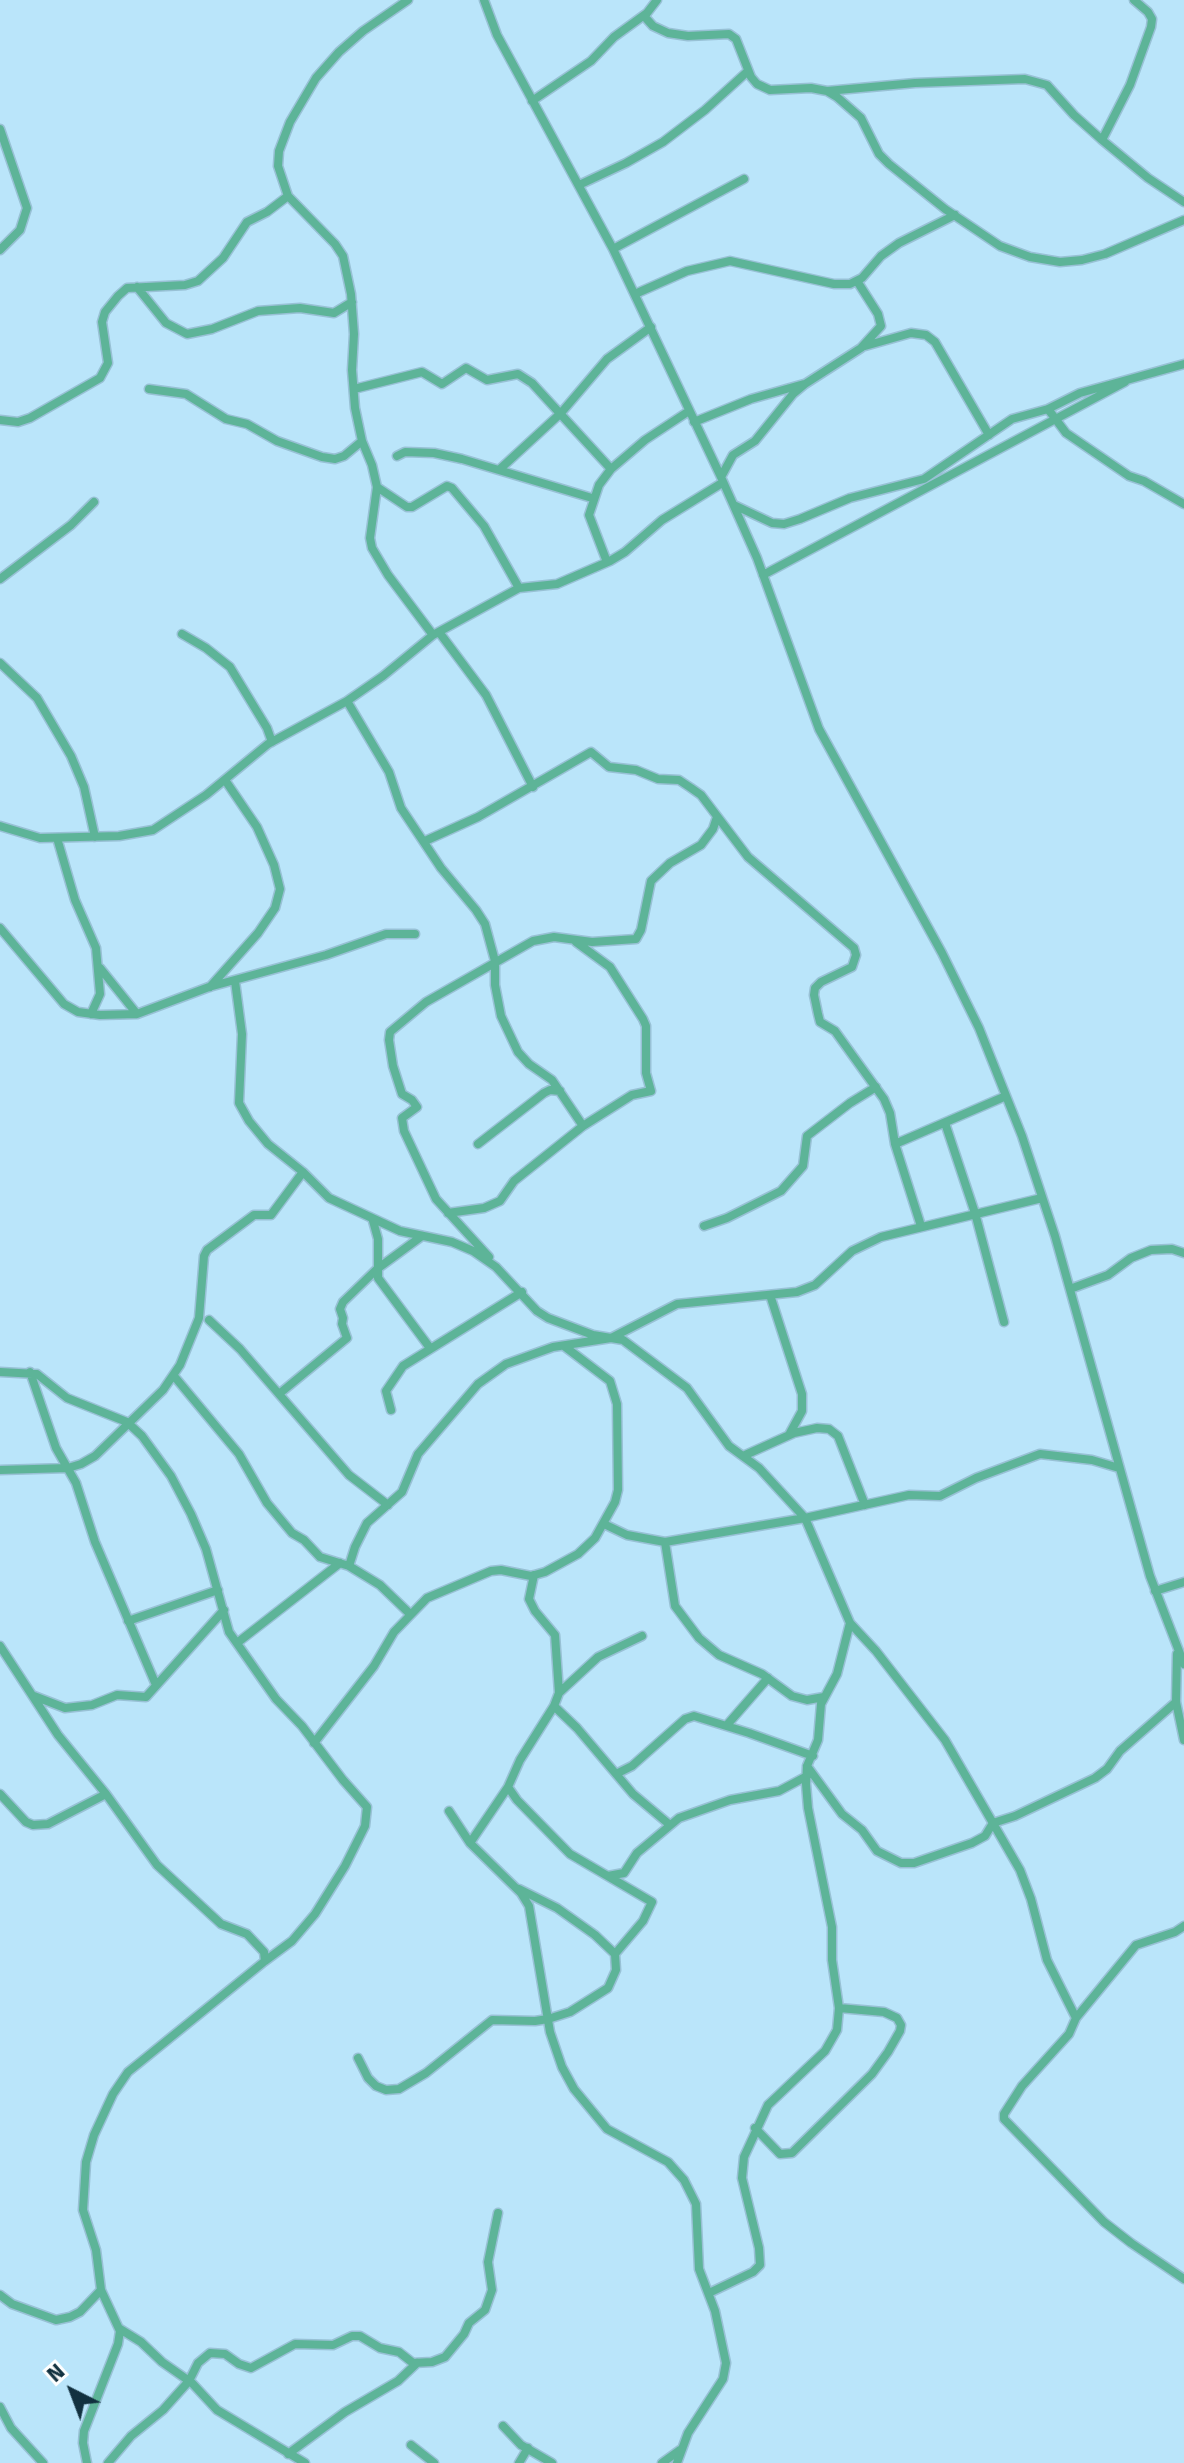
<!DOCTYPE html>
<html>
<head>
<meta charset="utf-8">
<style>
	body { margin:0 }
	#map { position:relative; width:1184px; height:2463px; overflow:hidden; background:#bae5fa; font-family:"Fira Sans",sans-serif }
	canvas { display:block }
	.north { position:absolute; left:32px; top:2351px; width:80px; height:80px; -webkit-text-stroke:6px #fefefe; paint-order:stroke; rotate:318deg; font-size:22px; font-weight:700; line-height:32px; text-align:center; color:#12313f }
	.north::after { content:''; display:block; margin:auto; width:28px; height:36px; background:#12313f; clip-path:polygon(50% 0,100% 100%,50% 72%,0 100%) }
</style>
</head>
<body>
<div id="map">
<canvas width="1184" height="2463"></canvas>
<div class="north">N</div>
</div>
<script>
const ctx = document.querySelector('canvas').getContext('2d');
ctx.lineJoin = 'round';
const toPath = rows => new Path2D(rows.map(r => 'M' + r).join(''));
function strokePath(path, color, width, dash) { ctx.strokeStyle = color; ctx.lineWidth = width; ctx.lineCap = dash ? 'butt' : 'round'; ctx.setLineDash(dash || []); ctx.stroke(path); }
const street = toPath([
	[408,0,363,31,339,52,316,78,290,122,279,151,278,166,288,196,335,244,343,256,351,294,354,334,352,370,355,408,362,441,372,465,377,487,370,538,372,548,388,575,433,635],
	[484,0,497,35,613,249,721,477,757,558,819,729,942,953,979,1028,1022,1136,1055,1236,1150,1576,1184,1664],
	[644,16,653,26,668,33,688,36,729,34,736,39,751,77,757,84,770,90,811,88,827,91,837,97,861,118,879,154,889,164,945,209,1000,246,1030,257,1060,262,1082,260,1105,254,1184,220],
	[827,91,915,83,1025,79,1047,85,1074,115,1102,140,1148,178,1184,202],
	[532,101,591,61,614,37,647,13,657,0],
	[0,129,27,208,20,230,0,250],
	[1102,140,1130,85,1151,27,1152,19,1148,12,1134,0],
	[579,185,626,163,663,142,705,110,748,71],
	[613,249,744,179],
	[137,287,166,323,187,334,212,329,258,311,300,308,334,313,352,302],
	[635,294,687,271,730,261,834,284,850,284,862,278,881,256,899,243,955,215],
	[865,346,911,333,926,335,935,342,989,435],
	[149,389,186,394,226,419,247,424,277,441,322,457,335,459,344,456,362,441],
	[354,389,422,372,442,384,466,368,487,380,518,374,532,383,611,469],
	[1048,409,1066,433,1129,476,1144,481,1184,504],
	[0,420,18,422,30,418,100,378,108,363,102,322,105,312,118,296,127,288,185,285,198,281,223,258,247,222,267,212,288,196],
	[694,422,751,399,804,384],
	[397,456,405,452,434,453,462,459,592,498],
	[500,469,561,413,607,359,651,327],
	[721,477,733,455,755,441,793,394,805,384,861,348,881,326,878,314,857,281],
	[377,487,407,507,412,507,447,486,452,488,484,526,519,588],
	[734,505,772,523,784,524,800,519,850,498,924,479,1012,419,1048,409,1080,393,1184,364],
	[607,562,589,515,599,485,611,469,645,440,689,411],
	[763,575,1125,382],
	[0,579,71,525,94,502],
	[439,632,486,695,533,787],
	[182,634,206,648,230,667,267,728,272,742],
	[0,663,37,698,71,756,84,787,95,837],
	[347,701,389,772,401,808,441,868,476,910,485,924,495,961,495,985,501,1016,518,1052,529,1064,552,1080,583,1126],
	[0,826,40,838,119,836,153,830,206,795,268,744,347,701,383,676,433,635,519,588,557,584,610,561,625,552,662,520,722,483],
	[57,838,75,900,96,948,100,994,91,1014],
	[425,841,478,817,591,752,609,767,636,770,658,779,679,780,691,788,701,795,748,857,854,948,856,955,852,967,821,982,815,988,814,995,818,1014,820,1022,835,1031,884,1099,890,1113,895,1144,921,1226],
	[0,928,64,1004,78,1012,100,1015,137,1014,209,987,326,955,386,934,415,934],
	[100,968,137,1014],
	[235,981,242,1034,239,1103,249,1121,268,1144,303,1172,329,1198,400,1231,452,1242,473,1251,496,1267,537,1311,548,1318,593,1335,623,1340,687,1388,729,1446,759,1468,805,1518,850,1623,876,1651,945,1740,1020,1870,1031,1899,1047,1960,1076,2018,1069,2034,1022,2086,1004,2114,1004,2119,1104,2222,1131,2243,1184,2279],
	[210,987,258,933,275,908,280,889,274,865,257,827,225,780],
	[945,1123,975,1213,1004,1322],
	[478,1144,544,1093,550,1090,560,1091],
	[895,1144,1006,1096],
	[448,1213,484,1208,500,1201,514,1181,583,1126,632,1095,651,1091,646,1073,646,1026,643,1019,610,967,576,942],
	[373,1221,378,1239,378,1278,430,1348],
	[704,1226,727,1218,781,1191,803,1166,807,1136,850,1103,876,1087],
	[489,1257,436,1199,404,1131,402,1118,417,1107,412,1100,402,1094,393,1066,389,1040,390,1032,426,1002,533,941,554,937,592,942,636,939,641,930,651,881,670,863,701,845,713,829,717,817],
	[1070,1289,1108,1275,1131,1258,1151,1250,1172,1249,1184,1253],
	[770,1295,802,1394,802,1411,790,1433],
	[209,1320,240,1349,349,1475,388,1505],
	[0,1372,37,1374,67,1398,127,1422,142,1436,171,1476,191,1514,206,1549,229,1632,276,1699,302,1726,343,1780,367,1807,365,1826,345,1866,315,1914,292,1941,265,1961],
	[30,1372,56,1448,76,1483,95,1542,156,1685],
	[174,1376,239,1454,267,1503,292,1533,304,1540,320,1557,349,1566,380,1585,409,1613],
	[279,1394,347,1338,342,1324,343,1318,340,1309,343,1302,377,1269,422,1236],
	[391,1410,386,1391,403,1366,522,1292],
	[743,1456,794,1433,817,1428,829,1429,838,1436,865,1505],
	[0,1470,68,1468,81,1464,95,1456,163,1390,180,1365,199,1318,204,1256,207,1250,254,1215,271,1215,303,1172],
	[604,1524,627,1535,665,1542,805,1518,909,1495,940,1496,976,1478,1040,1454,1092,1460,1119,1468],
	[665,1542,675,1606,699,1638,719,1655,762,1674,792,1696,807,1700,824,1697],
	[349,1566,355,1547,367,1523,402,1492,418,1454,478,1384,506,1364,553,1347,611,1338,677,1304,797,1292,815,1285,852,1251,881,1237,1042,1198],
	[1155,1591,1184,1582],
	[128,1621,218,1590],
	[237,1643,340,1563],
	[0,1646,58,1735,106,1794,157,1865,221,1924,247,1934,264,1952,265,1961,128,2072,113,2094,94,2135,86,2162,83,2210,96,2250,101,2290,120,2331,118,2344,84,2431,83,2443,87,2463],
	[1177,1654,1176,1702,1184,1740],
	[560,1692,598,1657,642,1636],
	[34,1696,65,1708,92,1705,117,1695,146,1697,224,1610],
	[554,1706,577,1728,633,1794,670,1825],
	[727,1725,768,1678],
	[314,1743,374,1666,394,1632,427,1598,491,1571,501,1570,531,1576,545,1572,578,1554,595,1538,615,1502,618,1490,617,1404,610,1381,564,1346],
	[807,1766,842,1814,862,1830,877,1851,901,1863,914,1863,972,1843,985,1836,993,1823,1015,1816,1095,1778,1107,1769,1120,1751,1176,1702],
	[616,1774,632,1766,685,1719,694,1716,749,1733,813,1756],
	[508,1787,517,1800,570,1854,652,1902,643,1921,615,1954],
	[0,1794,26,1822,33,1825,48,1824,106,1794],
	[449,1811,470,1843,521,1893,529,1906,550,2032,562,2067,574,2089,607,2129,668,2162,684,2180,696,2204,699,2269,715,2311,726,2363,723,2379,688,2433,677,2463],
	[470,1843,508,1787,520,1760,554,1706,559,1693,555,1635,535,1611,529,1599,534,1575],
	[608,1876,624,1873,637,1853,679,1818,730,1800,779,1791,807,1776],
	[1076,2018,1136,1945,1175,1932,1184,1926],
	[358,2058,368,2078,376,2086,386,2090,399,2089,426,2073,492,2020,535,2021,548,2019,570,2012,608,1988,616,1970,615,1954,595,1935,557,1908,519,1889],
	[755,2128,780,2154,792,2153,872,2074,888,2052,900,2031,901,2025,897,2018,884,2012,839,2008],
	[709,2293,753,2272,760,2265,759,2248,742,2178,744,2157,768,2105,825,2051,837,2030,839,2008,832,1960,832,1927,808,1808,806,1784,807,1766,818,1740,821,1704,837,1674,850,1623],
	[0,2295,12,2304,56,2320,70,2317,80,2312,101,2290],
	[120,2329,141,2342,162,2362,192,2383,217,2410,305,2463],
	[0,2407,11,2428,43,2463],
	[503,2426,521,2445,552,2463],
	[411,2445,434,2463],
	[288,2454,345,2412,398,2381,417,2363],
	[108,2463,131,2436,163,2410,189,2381,198,2363,210,2353,225,2354,239,2364,251,2368,295,2344,333,2345,352,2336,360,2336,380,2348,399,2352,413,2363,432,2362,445,2357,464,2334,469,2323,485,2310,492,2290,488,2262,498,2213],
	[519,2463,528,2448],
	[662,2463,680,2450]
]);
strokePath(street, '#98c1d5', 11);
strokePath(street, '#5db498', 8);
</script>
</body>
</html>
